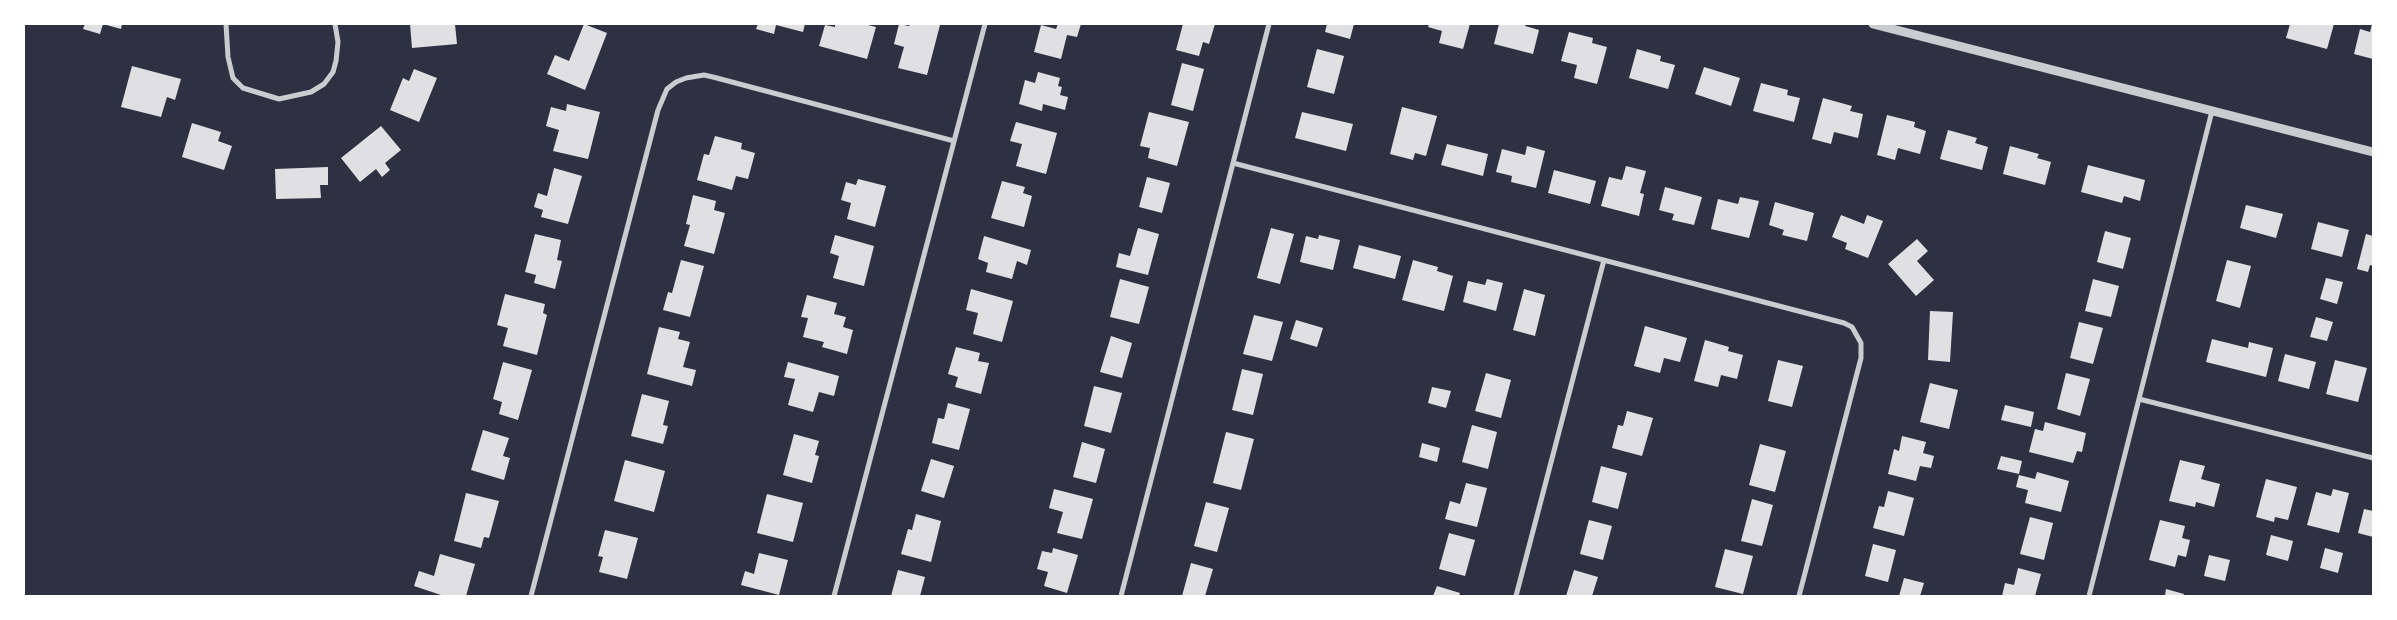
<!DOCTYPE html>
<html>
<head>
<meta charset="utf-8">
<style>
	body { margin:0 }
	#map { position:relative; width:2397px; height:620px; overflow:hidden; background:#2d3142; font-family:Manrope,sans-serif }
	canvas { display:block }
	.frame { position:absolute; inset:0; border:25px solid #fff; pointer-events:none }
</style>
</head>
<body>
<div id="map">
<canvas width="2397" height="620"></canvas>
<div class="frame"></div>
</div>
<script>
const ctx = document.querySelector('canvas').getContext('2d');
ctx.lineJoin = 'round';
function fillPath(path, color) { ctx.fillStyle = color; ctx.fill(path, 'evenodd'); }
const toPath = rows => new Path2D(rows.map(r => 'M' + r).join(''));
function strokePath(path, color, width, dash) { ctx.strokeStyle = color; ctx.lineWidth = width; ctx.lineCap = dash ? 'butt' : 'round'; ctx.setLineDash(dash || []); ctx.stroke(path); }
const building = toPath([
	[85,24,103,24,100,34,83,29],
	[103,24,122,24,121,29],
	[410,24,455,24,457,44,412,48],
	[584,24,607,33,585,90,547,74,555,55,569,61],
	[758,24,805,24,803,32,776,25,774,34,756,29],
	[835,24,864,24,876,27,867,59,819,46,825,25,835,27],
	[899,24,909,26,910,24,940,25,927,75,898,68,904,47,894,44],
	[1058,24,1081,24,1077,37,1067,35,1061,59,1034,52,1041,25,1056,29],
	[1183,24,1215,24,1209,44,1203,42,1199,56,1176,50],
	[1327,24,1354,24,1350,39,1325,32],
	[1429,24,1470,24,1463,49,1439,43,1442,31,1428,27],
	[1499,24,1526,24,1525,26,1539,30,1533,54,1494,44],
	[2290,24,2334,24,2327,49,2286,38],
	[2372,24,2373,24,2373,59,2354,54,2360,29,2370,32],
	[1569,32,1593,38,1592,43,1607,47,1597,84,1574,78,1577,65,1561,61],
	[1317,49,1344,56,1334,94,1307,87],
	[1637,49,1661,56,1660,61,1675,65,1668,89,1629,78],
	[1182,63,1204,69,1193,111,1171,105],
	[132,66,181,79,175,100,167,97,161,117,121,107],
	[1704,67,1740,78,1731,106,1695,94],
	[414,69,437,78,419,122,390,110,403,78,409,81],
	[1038,72,1060,78,1058,86,1062,87,1060,95,1068,97,1065,110,1043,104,1042,111,1019,104,1025,80,1035,83],
	[1761,83,1788,90,1787,95,1800,98,1794,122,1753,111],
	[1823,98,1852,106,1850,111,1863,114,1858,138,1834,132,1831,144,1812,139],
	[567,104,600,112,588,159,553,151,559,130,546,126,551,107,566,111],
	[1402,107,1437,116,1426,156,1415,153,1413,160,1390,154],
	[1149,112,1189,122,1177,166,1148,158,1150,148,1140,146],
	[1302,112,1353,124,1346,151,1295,138],
	[1887,115,1915,122,1914,127,1926,131,1920,154,1898,148,1895,160,1877,155],
	[1016,122,1057,133,1046,174,1016,166,1022,144,1010,141],
	[192,123,221,132,218,141,232,146,224,170,182,157],
	[381,126,401,150,385,163,390,170,382,177,376,169,360,182,341,158],
	[1948,130,1977,138,1975,143,1988,147,1982,170,1940,159],
	[715,136,742,143,741,149,755,153,748,179,736,176,732,190,697,180,704,154,709,155],
	[1447,144,1488,154,1483,176,1441,165],
	[1527,146,1545,151,1536,188,1511,182,1512,176,1496,172,1502,149,1525,155],
	[2010,146,2039,154,2037,158,2051,162,2045,185,2003,174],
	[2088,165,2145,180,2140,201,2124,196,2122,203,2081,192],
	[1626,166,1646,171,1640,193,1644,194,1639,216,1601,206,1609,177,1622,180],
	[328,167,328,185,320,185,321,198,276,199,275,169],
	[554,168,582,176,568,224,541,217,543,210,534,207,538,193,547,196],
	[1554,170,1596,181,1590,204,1548,193],
	[1147,177,1170,183,1162,213,1139,207],
	[858,179,886,186,875,227,847,219,851,203,841,200,846,182,856,185],
	[1002,181,1025,187,1023,193,1032,196,1024,227,991,218],
	[1665,187,1702,197,1694,225,1672,220,1674,214,1659,210],
	[693,195,716,201,714,210,725,213,714,254,684,246,690,225,686,224],
	[1740,197,1759,201,1749,238,1711,229,1718,199,1738,204],
	[1775,202,1814,213,1807,241,1782,235,1784,230,1769,225],
	[2246,205,2283,214,2276,238,2240,228],
	[1841,215,1864,224,1867,215,1883,221,1868,258,1845,249,1847,243,1832,237],
	[2318,222,2349,230,2342,257,2311,249],
	[1138,228,1159,234,1148,275,1116,267,1119,253,1130,256],
	[1271,228,1294,234,1280,284,1257,278],
	[2105,231,2131,238,2123,269,2097,262],
	[535,234,561,240,557,260,562,261,555,289,534,283,536,275,525,272],
	[2366,234,2373,236,2373,266,2370,265,2368,272,2357,269],
	[835,235,874,246,864,286,833,278,839,256,830,253],
	[1319,235,1340,240,1333,270,1300,262,1306,236,1318,239],
	[984,236,1031,250,1027,265,1017,261,1012,279,986,272,988,263,978,259],
	[1917,239,1928,251,1917,261,1934,280,1916,296,1888,264],
	[1359,245,1401,256,1395,279,1353,268],
	[681,260,704,266,690,317,663,310,668,292,672,293],
	[1413,260,1438,267,1437,271,1453,276,1444,311,1402,300],
	[2227,260,2251,266,2240,308,2216,301],
	[2326,278,2343,282,2337,304,2320,299],
	[1120,279,1149,287,1139,324,1110,317],
	[1487,279,1503,283,1496,311,1463,302,1468,281,1485,285],
	[2093,279,2119,286,2111,317,2085,311],
	[971,289,1013,301,1002,342,973,334,978,313,966,310],
	[1524,289,1545,295,1535,336,1513,330],
	[505,294,545,304,543,313,547,315,537,355,503,346,508,328,497,325],
	[807,295,837,303,834,314,846,317,843,327,853,330,847,354,822,347,824,342,803,337,808,318,801,317],
	[1930,311,1953,312,1950,362,1928,360],
	[1254,315,1283,322,1272,361,1243,354],
	[2316,317,2333,322,2327,341,2310,337],
	[1296,320,1323,328,1317,347,1290,339],
	[2079,322,2103,328,2093,364,2070,358],
	[1645,326,1687,338,1680,362,1664,358,1660,373,1634,366],
	[659,327,680,332,678,339,690,342,683,367,696,370,692,386,647,374],
	[1111,336,1132,343,1122,378,1100,372],
	[2212,339,2248,348,2249,342,2273,348,2266,377,2206,362],
	[1705,340,1729,347,1728,351,1743,355,1737,379,1721,375,1718,387,1694,381],
	[956,347,980,353,978,361,989,363,981,394,955,387,958,377,948,374],
	[2285,354,2316,362,2309,389,2278,381],
	[1778,360,1803,366,1792,407,1768,401],
	[2335,360,2367,368,2358,402,2326,394],
	[503,362,532,370,518,420,499,414,502,402,493,399],
	[788,362,839,376,834,396,819,392,813,412,788,405,795,379,784,377],
	[1242,369,1263,374,1253,415,1232,410],
	[1486,373,1511,380,1501,418,1475,411],
	[2066,373,2090,379,2080,416,2057,409],
	[1930,383,1958,390,1949,429,1920,422],
	[1094,386,1122,393,1111,433,1084,426],
	[1432,387,1451,391,1446,408,1428,403],
	[642,394,669,401,663,425,668,426,663,444,631,436],
	[948,403,970,409,959,450,932,443,938,418,944,419],
	[2005,405,2034,412,2031,427,2001,420],
	[1627,411,1653,418,1642,456,1612,448,1618,425,1623,426],
	[2045,422,2086,433,2082,452,2077,451,2073,463,2029,452,2035,429,2043,431],
	[1472,425,1497,432,1488,469,1462,462],
	[483,430,509,438,503,456,510,458,504,480,471,470],
	[1226,432,1254,439,1241,490,1213,483],
	[794,434,819,441,815,455,819,456,812,483,783,475],
	[1902,436,1926,442,1923,453,1934,456,1931,468,1920,466,1916,481,1888,474,1894,449,1899,451],
	[1082,442,1105,449,1096,483,1073,477],
	[1422,443,1440,448,1437,462,1419,457],
	[1760,444,1786,451,1775,492,1749,485],
	[2001,456,2022,461,2019,474,1997,469],
	[931,459,954,466,944,498,921,491],
	[625,460,665,471,654,512,614,501],
	[2180,460,2205,466,2201,479,2220,484,2214,507,2196,502,2195,507,2169,501],
	[1601,466,1627,473,1618,509,1592,502],
	[2037,472,2069,481,2061,512,2025,503,2028,490,2016,487,2019,475,2035,479],
	[2266,479,2297,487,2288,520,2275,517,2274,522,2256,517],
	[1466,483,1487,488,1477,527,1445,519,1450,501,1460,504],
	[1054,489,1093,499,1082,539,1057,533,1063,512,1049,508],
	[2333,489,2349,493,2339,533,2307,525,2316,492,2331,496],
	[1888,491,1914,498,1904,536,1873,528,1879,506,1884,507],
	[466,493,499,501,489,538,484,537,481,548,454,541],
	[767,494,803,503,793,542,757,533],
	[1752,499,1773,505,1762,546,1741,541],
	[1206,502,1229,508,1217,552,1194,546],
	[2364,509,2373,511,2373,537,2358,533],
	[916,514,941,521,931,562,901,554,908,529,912,530],
	[2030,517,2053,523,2044,560,2020,554],
	[1589,520,1612,526,1603,560,1580,554],
	[2160,520,2185,526,2182,538,2190,540,2186,557,2178,555,2175,567,2149,560],
	[605,530,638,538,627,579,599,572,603,557,598,556],
	[1449,533,1475,540,1465,576,1439,569],
	[2271,535,2293,541,2288,561,2266,555],
	[1873,544,1896,550,1888,582,1865,576],
	[1053,548,1078,555,1067,593,1044,586,1048,572,1037,569,1042,551,1052,553],
	[2325,548,2343,553,2338,573,2320,568],
	[1725,549,1753,556,1743,594,1715,587],
	[759,553,788,560,779,595,741,585,745,571,754,574],
	[440,554,475,564,466,596,444,596,414,586,419,571,434,576],
	[2209,555,2230,560,2225,581,2204,576],
	[1191,563,1213,569,1205,596,1182,596],
	[2018,568,2041,574,2035,596,2002,596,2005,583,2014,585],
	[898,570,925,577,920,596,891,596],
	[1574,570,1598,577,1592,596,1566,596],
	[1904,578,1924,583,1920,596,1899,596],
	[1437,586,1460,593,1459,596,1433,596],
	[2166,589,2184,594,2183,596,2165,596]
]);
const minor = toPath([
	[226,24,228,57,233,78,243,88,279,99,311,92,324,84,333,72,336,61,338,42,335,24],
	[1233,163,1844,323,1852,327,1861,343,1861,358,1799,596],
	[2139,399,2373,458],
	[531,596,658,110,667,89,676,82,686,78,704,75,713,77,954,141],
	[834,596,985,24],
	[1121,596,1269,24],
	[1516,596,1604,260],
	[2089,596,2212,111]
]);
const tertiary = toPath([
	[1873,24,2373,152]
]);
fillPath(building, '#e0e0e3');
strokePath(minor, '#caccd0', 5);
strokePath(tertiary, '#caccd0', 9);
</script>
</body>
</html>
